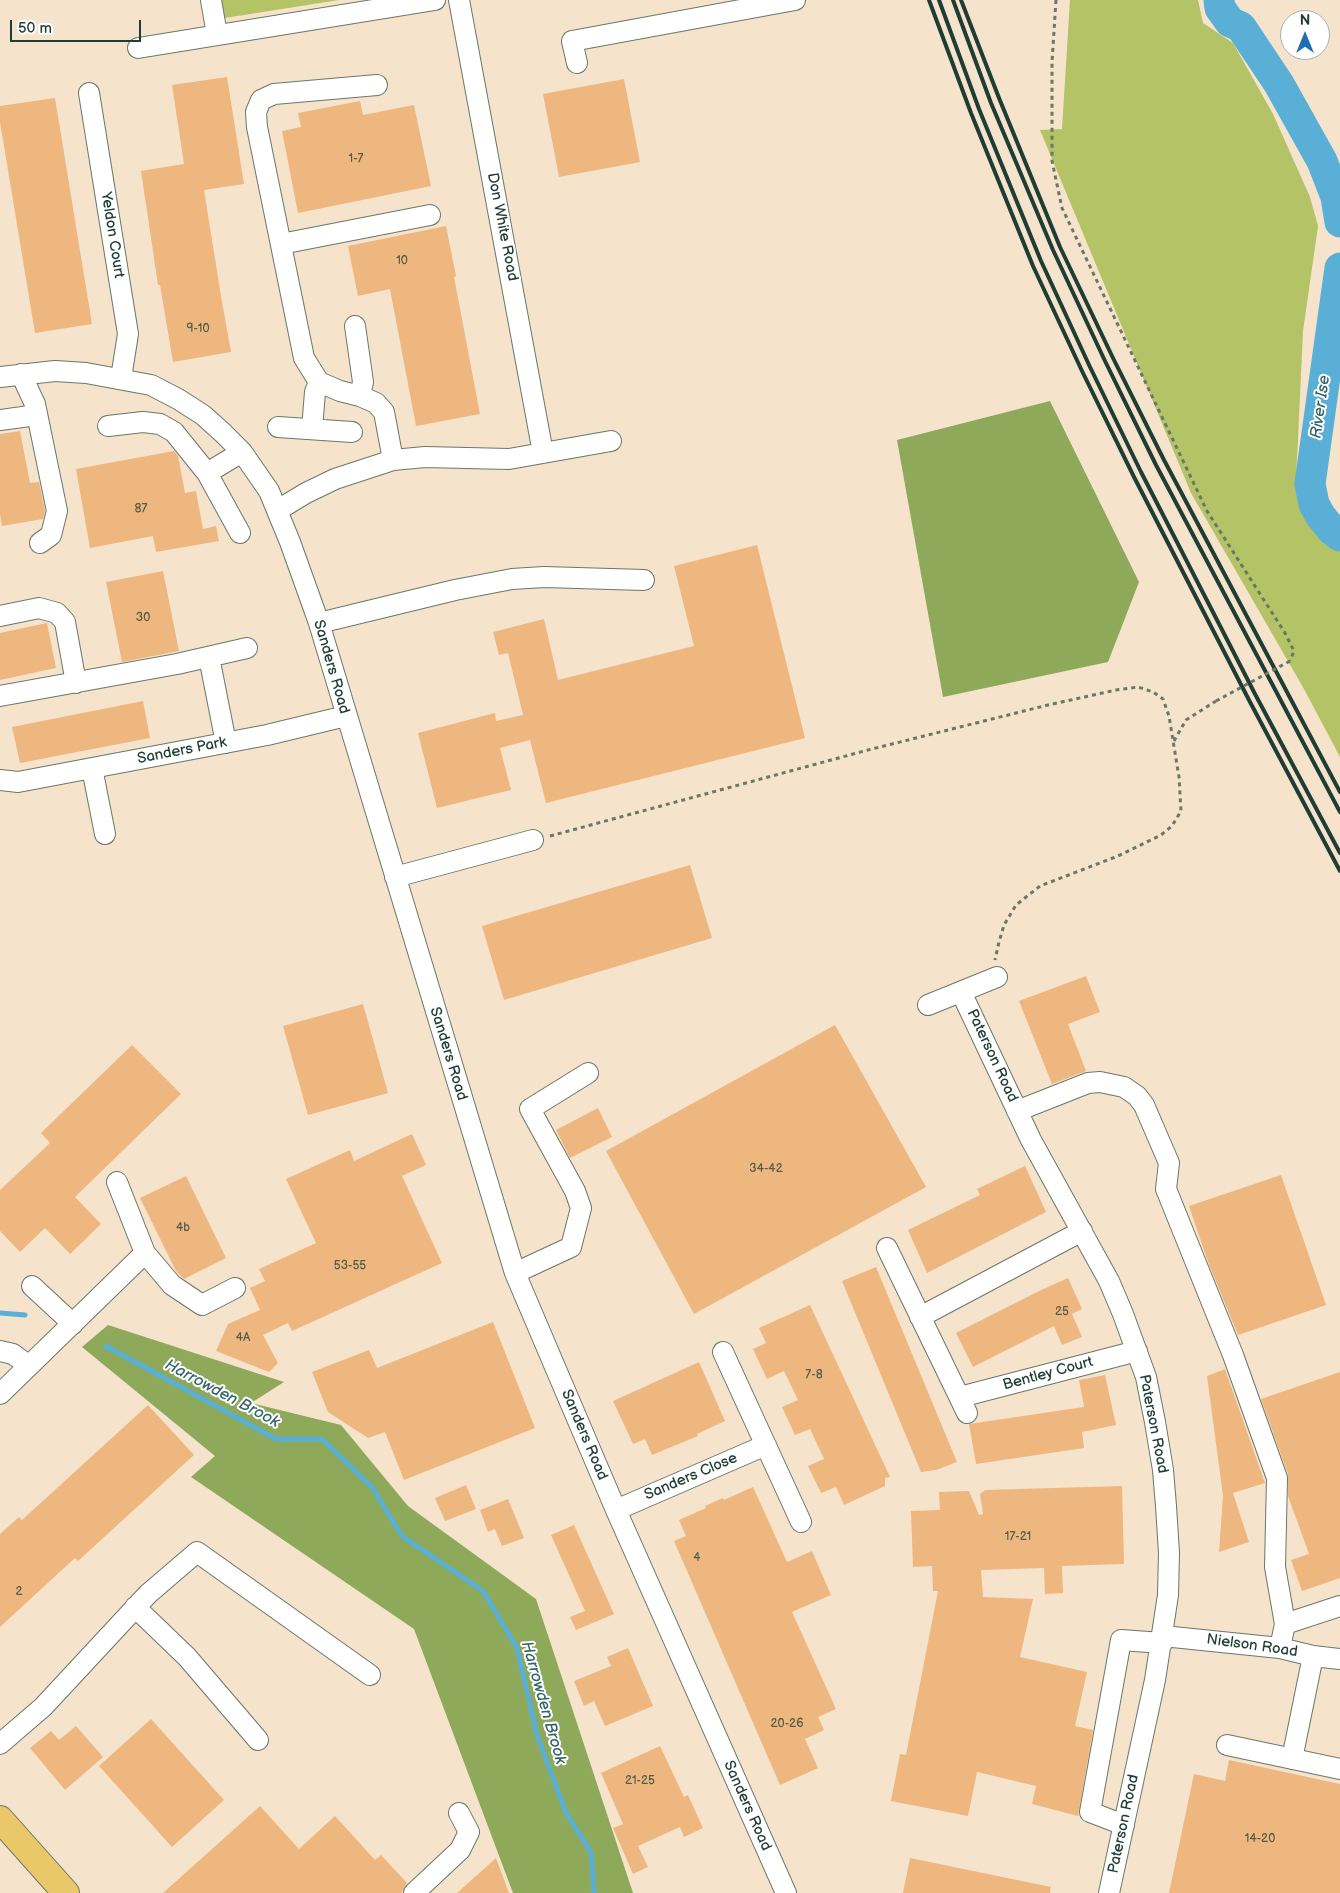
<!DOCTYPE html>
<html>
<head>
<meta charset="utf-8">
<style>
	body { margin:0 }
	#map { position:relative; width:1340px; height:1893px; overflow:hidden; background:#f5e3cc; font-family:"Balsamiq Sans",sans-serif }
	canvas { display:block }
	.north { position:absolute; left:1280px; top:10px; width:50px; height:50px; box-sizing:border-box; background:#fff; border:1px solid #a5b1ae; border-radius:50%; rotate:0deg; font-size:14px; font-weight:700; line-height:20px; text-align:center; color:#1f3d34 }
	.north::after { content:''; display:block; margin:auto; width:18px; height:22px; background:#1f6fb2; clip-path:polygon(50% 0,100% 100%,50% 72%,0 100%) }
	.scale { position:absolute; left:10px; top:20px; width:131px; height:22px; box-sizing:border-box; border:2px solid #1f3d34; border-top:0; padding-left:6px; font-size:15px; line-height:18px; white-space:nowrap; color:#1f3d34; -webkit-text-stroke:4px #fff; paint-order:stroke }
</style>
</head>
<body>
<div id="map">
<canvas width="1340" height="1893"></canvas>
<div class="north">N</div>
<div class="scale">50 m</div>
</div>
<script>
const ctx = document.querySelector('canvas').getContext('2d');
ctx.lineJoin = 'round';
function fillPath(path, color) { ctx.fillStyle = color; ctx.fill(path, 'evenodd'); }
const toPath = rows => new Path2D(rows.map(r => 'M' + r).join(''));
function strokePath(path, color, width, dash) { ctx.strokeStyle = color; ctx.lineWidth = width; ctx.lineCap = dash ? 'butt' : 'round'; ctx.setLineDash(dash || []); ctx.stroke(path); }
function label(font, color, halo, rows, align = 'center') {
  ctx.font = font + ' "Balsamiq Sans",sans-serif'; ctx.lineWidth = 4; ctx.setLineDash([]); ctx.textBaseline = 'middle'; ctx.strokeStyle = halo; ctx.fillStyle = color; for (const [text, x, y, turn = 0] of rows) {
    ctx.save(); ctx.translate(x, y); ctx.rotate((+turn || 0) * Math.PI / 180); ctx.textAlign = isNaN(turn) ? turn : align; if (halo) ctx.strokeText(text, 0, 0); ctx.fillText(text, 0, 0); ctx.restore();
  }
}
const green = toPath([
	[221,0,339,0,225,18],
	[1070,0,1198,0,1203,23,1233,43,1273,114,1310,197,1318,226,1303,331,1296,481,1318,479,1314,504,1331,529,1340,536,1340,757,1304,689,1191,493,1040,130,1062,129]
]);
const forest = toPath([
	[1050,401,1139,582,1108,662,943,697,897,440],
	[108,1325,284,1382,251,1403,341,1425,408,1506,536,1599,633,1893,513,1893,414,1629,191,1477,215,1456,82,1347]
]);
const stream = toPath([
	[0,1313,25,1315],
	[106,1346,276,1439,322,1439,372,1487,402,1536,483,1591,517,1648,537,1735,566,1813,591,1852,594,1893]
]);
const river = toPath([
	[1219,0,1220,8,1230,22,1241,27,1279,84,1322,161,1336,197,1340,222],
	[1340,268,1310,484,1314,504,1320,515,1331,529,1340,536]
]);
const building = toPath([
	[227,77,244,184,204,190,221,296,231,352,173,362,160,285,158,285,141,171,184,164,172,85],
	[624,79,640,162,559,177,543,94],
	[55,98,92,324,35,333,0,122,0,106],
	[360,101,363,115,414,105,431,186,298,213,282,131,301,127,298,113],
	[446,226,456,276,454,277,480,414,416,426,390,289,358,296,348,246],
	[20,431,30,483,39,482,45,511,43,519,2,526,0,514,0,434],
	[174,451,178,456,185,493,196,491,203,529,216,526,219,541,156,552,153,536,90,548,76,469],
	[757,545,805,738,546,803,530,740,500,748,511,790,437,808,418,733,495,713,496,721,523,715,508,653,499,655,493,632,544,619,558,680,694,646,674,566],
	[163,571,179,651,122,662,106,582],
	[47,623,56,668,0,680,0,633],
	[143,701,150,738,20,763,12,727],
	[690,865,712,938,504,1000,482,926],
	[1086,976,1100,1012,1068,1024,1086,1071,1052,1084,1019,1001],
	[363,1004,388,1093,308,1115,283,1026],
	[835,1025,926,1187,694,1314,606,1151],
	[132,1045,181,1094,75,1197,101,1224,70,1254,45,1228,20,1252,0,1231,0,1190,50,1143,41,1133],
	[598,1108,612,1137,570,1158,556,1130],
	[412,1134,426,1165,402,1176,442,1263,292,1331,288,1323,263,1335,278,1363,269,1372,216,1351,228,1324,260,1310,250,1288,265,1281,259,1269,316,1243,286,1179,350,1150,354,1161],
	[1025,1166,1046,1212,927,1273,908,1230,980,1195,977,1189],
	[1281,1175,1326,1305,1238,1335,1208,1262,1189,1206],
	[186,1176,226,1258,184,1279,176,1271,140,1198],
	[876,1267,957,1462,936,1470,921,1472,842,1281],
	[1068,1278,1082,1309,1072,1314,1082,1337,1062,1345,1054,1326,973,1367,956,1333,1039,1291],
	[810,1305,890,1477,885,1478,885,1486,844,1505,836,1487,821,1493,808,1466,824,1459,810,1429,795,1435,782,1407,798,1400,784,1371,767,1379,753,1349,766,1343,759,1328],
	[493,1322,535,1428,404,1480,385,1432,368,1438,328,1412,312,1372,369,1350,377,1368],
	[699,1362,725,1421,697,1434,698,1436,652,1455,645,1439,633,1444,613,1401],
	[1225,1369,1265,1483,1233,1493,1249,1542,1219,1552,1223,1496,1207,1376],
	[1340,1372,1340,1578,1302,1591,1291,1560,1309,1554,1288,1496,1288,1474,1261,1399],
	[1105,1375,1116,1425,1082,1432,1084,1448,976,1464,969,1424,1084,1407,1079,1380],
	[148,1405,194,1455,78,1561,75,1558,0,1627,0,1534,19,1517,22,1520],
	[466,1485,476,1509,445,1521,435,1498],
	[1122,1486,1124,1564,1062,1566,1063,1593,1045,1594,1044,1568,981,1570,983,1597,1033,1599,1020,1657,1087,1672,1075,1726,1093,1730,1078,1816,1032,1804,1036,1786,977,1772,968,1816,891,1801,900,1754,906,1755,938,1591,933,1591,932,1566,913,1567,911,1511,940,1510,939,1492,969,1491,979,1515,983,1514,980,1494,985,1490],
	[753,1487,787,1562,812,1551,831,1595,792,1612,836,1709,818,1717,824,1730,805,1739,818,1768,780,1785,674,1541,686,1536,679,1520,706,1508,705,1506,723,1498,724,1500],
	[508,1499,524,1538,502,1546,495,1529,488,1532,480,1510],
	[574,1525,614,1614,576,1630,570,1617,585,1611,551,1535],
	[628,1648,653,1706,605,1726,594,1701,584,1706,574,1681,611,1666,607,1657],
	[151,1719,224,1800,172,1847,99,1766],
	[76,1726,103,1757,65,1790,30,1748,51,1731,59,1740],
	[660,1746,684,1797,688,1795,703,1828,684,1837,680,1827,638,1846,648,1867,633,1874,613,1828,623,1824,601,1773],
	[1229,1760,1340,1784,1340,1893,1169,1893,1194,1774,1225,1781],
	[260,1806,299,1849,335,1816,375,1860,381,1855,407,1883,403,1891,401,1893,163,1893],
	[496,1858,509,1893,457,1893],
	[910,1858,1051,1887,1050,1893,903,1893]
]);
const path = toPath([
	[1056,0,1052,62,1052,161,1062,208,1207,511,1285,633,1294,651,1290,661],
	[1174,741,1186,720,1216,701],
	[550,836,868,750,1048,705,1116,690,1138,687,1153,692,1163,699,1169,716,1179,777,1181,811,1172,826,1161,835,1118,856,1040,886,1016,905,1004,925,999,942,995,960]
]);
const minor = toPath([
	[211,0,217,35],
	[459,0,543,453],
	[138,48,435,0],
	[577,63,572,41,795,0],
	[377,85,274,94,261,100,256,112,257,127,304,358,319,382,340,391,360,396,376,403,384,412,393,460],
	[89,93,128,334,121,378],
	[281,244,430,215],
	[355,326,363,382,360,396],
	[21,374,35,404,57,511,51,535,40,543],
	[0,377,55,371,86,373,151,385,178,399,203,415,223,433,242,452,269,491,290,542,319,623,515,1273,616,1510,786,1893],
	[0,420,37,415],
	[108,426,143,422,160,424,174,432,207,473,240,533],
	[278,427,352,432],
	[312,429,315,392,319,382],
	[207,473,242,452],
	[278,510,306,493,335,479,393,460,425,457,509,459,611,441],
	[0,616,39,608,57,613,65,622,76,683],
	[319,623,455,590,512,579,544,577,644,580],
	[209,657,226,743],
	[0,696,177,664,247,648],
	[92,768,105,834],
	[0,780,18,782,267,735,346,716],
	[395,877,533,840],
	[961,992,1031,1140,1109,1281,1123,1314,1146,1377,1155,1422,1163,1470,1166,1506,1169,1553,1168,1595,1155,1680,1109,1893],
	[928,1005,997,977],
	[1017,1111,1088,1083,1100,1082,1124,1087,1137,1096,1144,1105,1169,1163,1166,1189,1233,1355,1277,1478,1275,1567,1285,1624,1280,1648],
	[887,1248,967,1413],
	[145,1253,172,1285,202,1305,235,1288],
	[515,1273,571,1247,581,1208,575,1191,530,1109,588,1073],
	[32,1286,73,1324],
	[920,1317,1082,1231],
	[0,1351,13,1354,29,1366],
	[723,1352,801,1522],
	[0,1394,145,1253,117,1182],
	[960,1397,1137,1351],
	[616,1510,766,1445],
	[135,1607,187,1657,258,1740],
	[1285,1624,1340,1606],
	[1163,1636,1280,1648,1313,1656,1340,1659],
	[0,1744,43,1707,148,1594,197,1552,370,1675],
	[1227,1745,1340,1769],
	[1292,1759,1313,1656],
	[1124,1825,1090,1812,1121,1640,1162,1643],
	[414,1893,460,1850,469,1832,459,1813]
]);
const major = toPath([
	[0,1819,66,1893]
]);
const rail = toPath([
	[929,0,971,113,1033,266,1082,371,1134,477,1250,702,1340,871],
	[939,0,979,109,1041,261,1090,367,1141,472,1255,694,1340,853],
	[953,0,991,103,1053,250,1105,361,1156,465,1340,812],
	[961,0,999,98,1060,247,1113,358,1164,460,1340,792]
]);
const pathBridge = toPath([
	[1216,701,1290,661]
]);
const numberNames = [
	["1-7",356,159],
	["10",402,261],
	["9-10",198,329],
	["87",141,509],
	["30",143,618],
	["34-42",766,1169],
	["4b",183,1228],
	["53-55",350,1266],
	["25",1062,1312],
	["4A",243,1338],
	["7-8",814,1375],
	["17-21",1018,1537],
	["4",697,1558],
	["2",19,1592],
	["20-26",787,1724],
	["21-25",640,1781],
	["14-20",1260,1839]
];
const streetNames = [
	["Don White Road",502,227,79],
	["Yeldon Court",112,235,81],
	["Sanders Road",331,667,74],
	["Sanders Park",182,751,-11],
	["Sanders Road",448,1054,73],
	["Paterson Road",992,1056,65],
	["Bentley Court",1048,1374,-15],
	["Paterson Road",1153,1424,79],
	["Sanders Road",584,1435,67],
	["Sanders Close",691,1477,-23],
	["Nielson Road",1252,1646,8],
	["Sanders Road",747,1806,66],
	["Paterson Road",1124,1824,-78]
];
const waterNames = [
	["River Ise",1321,407,-82],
	["Harrowden Brook",222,1394,28],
	["Harrowden Brook",543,1703,74]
];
fillPath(green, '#b3c365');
fillPath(forest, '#8ea95a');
strokePath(stream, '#59afd5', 5);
strokePath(river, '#59afd5', 31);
fillPath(building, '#efb780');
strokePath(minor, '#6a7769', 22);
strokePath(major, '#6a7769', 28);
strokePath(path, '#6a7769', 3, [4, 4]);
strokePath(minor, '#fff', 20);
strokePath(major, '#eac769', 26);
strokePath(rail, '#1f3d34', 4);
strokePath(pathBridge, '#6a7769', 3, [4, 4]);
label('12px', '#535c47', null, numberNames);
label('15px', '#1f3d34', '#fff', streetNames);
label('italic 16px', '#33656c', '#fff', waterNames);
</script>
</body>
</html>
